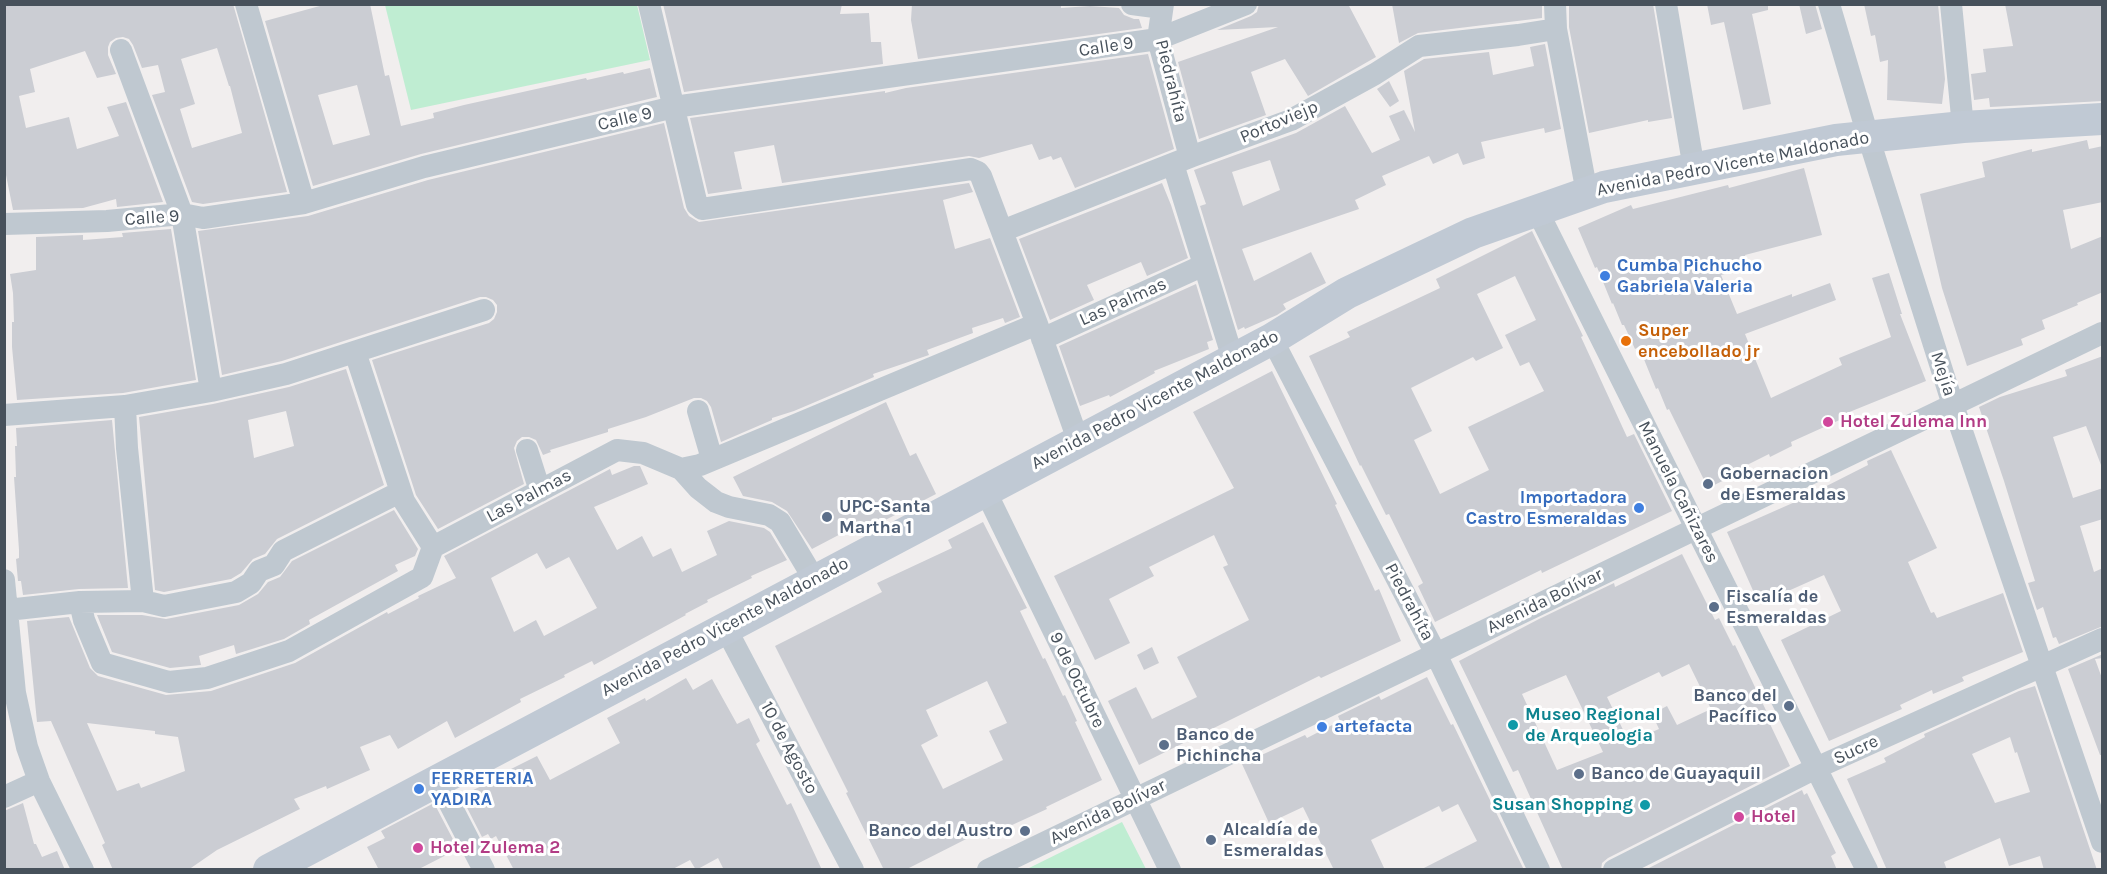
<!DOCTYPE html>
<html>
<head>
<meta charset="utf-8">
<style>
	body { margin:0 }
	#map { position:relative; width:2107px; height:874px; overflow:hidden; background:#f1eeee; font-family:Karla,sans-serif }
	canvas { display:block }
	.frame { position:absolute; inset:0; border:6px solid #47515b; pointer-events:none }
</style>
</head>
<body>
<div id="map">
<canvas width="2107" height="874"></canvas>
<div class="frame"></div>
</div>
<script>
const ctx = document.querySelector('canvas').getContext('2d');
ctx.lineJoin = 'round';
function fillPath(path, color) { ctx.fillStyle = color; ctx.fill(path, 'evenodd'); }
const toPath = rows => new Path2D(rows.map(r => 'M' + r).join(''));
function strokePath(path, color, width, dash) { ctx.strokeStyle = color; ctx.lineWidth = width; ctx.lineCap = dash ? 'butt' : 'round'; ctx.setLineDash(dash || []); ctx.stroke(path); }
function label(font, color, halo, rows, align = 'center') {
  ctx.font = font + ' Karla,sans-serif'; ctx.lineWidth = 6; ctx.setLineDash([]); ctx.textBaseline = 'middle'; ctx.strokeStyle = halo; ctx.fillStyle = color; for (const [text, x, y, turn = 0] of rows) {
    ctx.save(); ctx.translate(x, y); ctx.rotate((+turn || 0) * Math.PI / 180); ctx.textAlign = isNaN(turn) ? turn : align; if (halo) ctx.strokeText(text, 0, 0); ctx.fillText(text, 0, 0); ctx.restore();
  }
}
const green = toPath([
	[385,5,637,5,650,60,411,110],
	[1122,822,1146,869,1027,869]
]);
const building = toPath([
	[4,4,233,4,287,192,203,204,192,202,152,95,165,92,158,65,142,68,133,45,129,39,123,37,116,38,110,42,108,47,108,55,116,74,97,78,85,51,30,69,35,92,19,96,26,128,69,117,77,149,119,136,107,107,126,102,163,202,117,207,116,199,83,208,13,210,4,165],
	[217,48,229,86,230,86,242,133,192,148,180,109,195,104,181,59],
	[327,4,370,4,385,76,389,75,401,126,434,118,433,113,464,105,586,78,587,80,623,72,624,74,650,68,657,97,421,154,313,186,265,21],
	[357,85,370,135,333,145,318,95],
	[663,4,842,4,840,14,869,13,871,42,881,42,883,64,684,92],
	[912,4,1061,4,1061,8,1090,6,1119,8,1124,15,1134,19,1139,19,1142,28,918,59,911,20],
	[1259,4,1348,4,1376,57,1308,96,1285,59,1251,72,1266,115,1199,139,1178,62,1278,27,1217,30,1251,16,1257,12],
	[1392,4,1542,4,1542,18,1418,33,1399,43],
	[1569,4,1653,4,1672,118,1648,122,1648,120,1589,133,1569,27],
	[1707,4,1768,4,1768,10,1752,14,1771,104,1743,110,1724,22,1711,25],
	[1799,4,1815,4,1822,29,1806,34],
	[1864,4,1938,4,1945,79,1942,104,1887,100,1888,60,1880,62,1875,35,1871,36],
	[2005,4,2103,4,2103,101,1990,107,1989,98,1974,100,1971,74,1986,72,1983,49,2013,46],
	[1545,44,1561,129,1545,133,1544,128,1481,142,1485,158,1463,165,1458,153,1433,164,1429,156,1382,176,1386,185,1355,200,1359,209,1242,249,1254,281,1311,252,1326,283,1283,304,1286,309,1277,315,1245,329,1244,327,1238,330,1200,206,1206,204,1194,170,1296,133,1345,106,1372,153,1400,140,1389,116,1404,110,1415,132,1404,71,1424,59,1489,52,1493,75,1534,66,1530,47],
	[1270,160,1280,190,1243,206,1232,172],
	[1148,54,1174,149,1075,188,1061,157,1053,160,1051,156,1039,160,1032,144,979,158,969,156,782,183,774,145,734,152,742,189,708,194,690,118,885,91,885,93,906,88],
	[1389,81,1399,101,1390,107,1377,89],
	[664,123,684,208,689,216,699,222,969,183,973,192,943,200,955,249,990,238,1020,317,1005,323,1003,318,972,328,973,333,927,350,929,355,873,374,874,377,794,411,772,418,772,420,721,442,711,407,707,401,701,398,694,398,646,417,608,429,608,432,550,450,551,452,543,455,536,440,529,437,522,437,517,441,514,448,524,484,438,529,416,495,372,360,489,323,494,319,497,312,497,305,493,300,486,297,480,297,282,361,222,375,198,231,308,216,428,180],
	[2087,140,2089,149,2103,146,2103,202,2063,210,2071,249,2103,236,2103,292,2077,303,2078,305,2042,320,2045,329,2021,339,2023,345,1967,366,1942,288,1920,194,1985,177,1982,162,2032,149,2032,152],
	[1804,168,1822,235,1745,255,1748,268,1721,275,1737,314,1792,294,1792,297,1830,283,1836,300,1745,334,1771,398,1842,365,1839,358,1891,337,1872,278,1889,273,1902,314,1900,314,1926,381,1842,415,1844,418,1791,442,1792,446,1770,457,1769,454,1739,469,1741,472,1708,488,1669,409,1667,410,1658,388,1656,389,1639,347,1635,349,1624,325,1622,325,1613,303,1612,304,1597,267,1595,268,1578,228,1631,205,1633,209,1728,185,1729,188],
	[1162,183,1171,205,1188,258,1147,276,1141,262,1087,285,1094,300,1050,320,1019,239],
	[171,229,196,380,123,393,17,400,12,347,12,322,14,322,13,293,10,274,36,270,36,237,83,235,83,240,123,237,122,233],
	[1532,231,1583,336,1581,337,1627,437,1634,434,1672,511,1542,573,1541,570,1435,622,1418,586,1423,583,1389,514,1386,515,1361,465,1360,466,1309,356,1350,337,1347,332,1440,288,1436,279],
	[1515,276,1536,320,1505,335,1520,366,1529,362,1544,391,1468,427,1489,470,1440,494,1414,440,1432,431,1411,388,1473,357,1476,361,1503,348,1477,294],
	[1196,284,1213,340,1207,342,1209,349,1154,371,1155,373,1110,397,1109,395,1080,406,1059,346],
	[2103,356,2103,464,2101,465,2086,426,2053,437,2073,498,2103,488,2103,519,2080,526,2094,572,2103,568,2103,626,2059,644,2056,637,2053,638,2043,607,2037,610,2028,583,2035,581,2004,481,1979,407,2000,397,2067,376,2065,370],
	[346,369,384,485,277,539,265,554,253,559,241,573,231,579,164,592,155,590,139,417,213,404,289,387],
	[286,411,294,446,254,458,248,420],
	[1272,371,1337,504,1335,505,1375,591,1379,589,1401,641,1321,678,1319,676,1139,765,1108,701,1136,687,1152,719,1197,697,1177,657,1249,620,1223,567,1228,565,1214,535,1149,567,1154,576,1109,599,1130,643,1095,660,1054,576,1234,488,1193,412],
	[886,402,910,456,916,453,936,494,856,535,852,528,812,549,787,511,772,502,743,496,733,477],
	[112,420,128,588,79,589,23,595,21,581,18,581,16,559,19,558,19,550,14,477,16,477,15,446,17,446,16,428],
	[1891,450,1937,548,1908,562,1931,613,1934,612,1937,618,2003,593,2023,652,1962,677,1964,681,1933,694,1932,690,1900,705,1902,709,1829,741,1781,640,1841,611,1824,575,1759,604,1727,532,1795,502,1868,465,1867,461],
	[634,466,640,466,648,484,594,507,617,550,642,536,653,557,671,548,682,572,717,555,707,531,729,521,764,528,770,532,787,560,751,576,752,578,707,600,708,602,685,614,686,615,594,665,592,661,564,675,565,677,520,699,521,702,455,738,447,721,398,749,390,735,360,747,370,770,327,789,326,786,294,799,300,809,217,850,188,870,113,870,102,845,105,843,51,721,37,722,27,621,69,617,90,668,98,676,166,695,211,691,295,663,387,612,388,614,419,598,418,596,456,578,444,556,610,469,612,475],
	[537,553,546,569,569,557,597,608,544,636,536,620,514,632,491,578],
	[87,723,155,731,155,734,178,737,185,771,141,788,139,783,117,791],
	[394,510,418,549,415,556,395,565,398,571,309,620,310,624,284,639,236,654,234,645,199,656,201,665,170,668,112,652,97,615,142,615,166,619,239,605,258,594,268,582,280,577,292,561],
	[983,522,1027,608,1020,611,1043,659,1045,658,1063,696,1065,695,1077,721,1075,722,1102,780,1046,807,1047,809,1012,825,1013,827,988,839,984,830,905,870,884,870,846,793,848,792,775,646,882,592,877,583,952,548,948,540],
	[987,681,1007,723,989,731,1003,760,943,789,921,745,938,736,926,710],
	[1682,554,1715,620,1719,618,1733,646,1735,645,1772,723,1770,724,1790,766,1608,858,1602,863,1601,870,1563,870,1518,770,1513,772,1459,661,1539,619,1614,583,1615,587],
	[1689,664,1711,709,1677,725,1667,706,1652,714,1659,729,1629,742,1607,697,1659,672,1662,677],
	[1566,675,1603,752,1557,770,1522,694],
	[1152,647,1159,663,1144,670,1137,655],
	[2103,654,2103,658,2095,659,2103,681,2103,755,2100,755,2068,669],
	[1427,677,1451,725,1453,724,1524,870,1420,870,1477,841,1458,804,1442,812,1439,806,1371,840,1385,870,1334,870,1303,807,1269,823,1242,764,1305,735,1307,738,1340,721,1338,716,1379,696,1381,700],
	[686,678,693,690,712,679,737,724,749,718,760,741,756,744,787,805,791,803,822,870,724,870,718,858,696,870,690,860,671,870,514,870,496,836,491,839,488,834,482,837,461,796,508,773,507,771,537,756,550,780,620,743,607,718,645,698,646,701],
	[2035,686,2097,870,2044,870,2040,856,2009,866,2000,838,1944,862,1947,870,1887,870,1847,779,1886,762,1884,758,1925,737,1924,734,2019,691],
	[2010,737,2015,753,2017,752,2030,792,1995,803,1972,754],
	[1802,790,1804,795,1807,793,1836,853,1831,856,1837,870,1645,870],
	[23,803,34,844,36,844,42,857,57,851,65,870,4,870,4,811],
	[434,803,458,849,417,870,379,870,367,847,385,838,381,831]
]);
const minor = toPath([
	[246,4,304,203],
	[649,4,697,205,702,209,971,169,978,172,981,176,1037,324,1078,440],
	[1132,4,1162,8],
	[1163,4,1158,39,1190,157],
	[1555,4,1556,29,1587,193],
	[1666,4,1694,169],
	[1829,4,1868,136,1953,405,2102,842],
	[1951,4,1963,127],
	[121,50,182,214,211,391],
	[1173,164,1233,359],
	[1537,210,1867,870],
	[4,224,107,221,182,214,203,218,304,203,424,167,674,107,1158,39,1246,4],
	[1002,231,1190,157,1291,120,1375,74,1419,46,1518,35,1556,29],
	[1042,339,1204,265],
	[1272,339,1436,654,1539,870],
	[355,352,404,501,433,547],
	[125,406,127,448,143,601],
	[698,411,712,459],
	[4,415,125,406,211,391,286,374,484,310],
	[527,450,540,491],
	[681,469,698,488,716,502,729,507,769,515,780,522,814,579],
	[985,490,1170,870],
	[4,580,15,693,27,747,39,781,83,870],
	[80,602,84,620,102,663,169,682,207,678,289,651,422,577,433,547,617,450,643,453,681,469,700,465,1037,324],
	[7,610,80,602,143,601,164,606,236,592,251,583,259,571,274,565,283,551,400,492],
	[725,627,853,870],
	[437,779,484,870],
	[4,797,39,781],
	[988,870,2102,333],
	[1614,870,1816,768,2102,639]
]);
const secondary = toPath([
	[269,870,1272,339,1347,293,1473,233,1604,187,1836,140,1963,127,2102,119]
]);
const markers = [
	[1605,276,6,"#3f7fe0"],
	[1626,341,6,"#e8710a"],
	[1828,422,6,"#d1479c"],
	[1708,484,6,"#5c6f8a"],
	[1639,508,6,"#3f7fe0"],
	[827,517,6,"#5c6f8a"],
	[1714,607,6,"#5c6f8a"],
	[1789,706,6,"#5c6f8a"],
	[1513,725,6,"#0f9aa8"],
	[1322,727,6,"#3f7fe0"],
	[1164,745,6,"#5c6f8a"],
	[1579,774,6,"#5c6f8a"],
	[419,789,6,"#3f7fe0"],
	[1645,805,6,"#0f9aa8"],
	[1739,817,6,"#d1479c"],
	[1025,831,6,"#5c6f8a"],
	[1211,840,6,"#5c6f8a"],
	[418,848,6,"#d1479c"]
];
const streetNames = [
	["Calle 9",1106,47,-9],
	["Piedrahíta",1171,81,76],
	["Calle 9",625,119,-13],
	["Portoviejp",1279,122,-23],
	["Avenida Pedro Vicente Maldonado",1733,164,-11],
	["Calle 9",152,218,-4],
	["Las Palmas",1123,302,-24],
	["Mejía",1943,374,72],
	["Avenida Pedro Vicente Maldonado",1155,400,-28],
	["Manuela Cañizares",1678,492,63],
	["Las Palmas",529,496,-28],
	["Avenida Bolívar",1545,601,-26],
	["Piedrahíta",1409,602,62],
	["Avenida Pedro Vicente Maldonado",725,627,-28],
	["9 de Octubre",1077,680,64],
	["10 de Agosto",789,748,62],
	["Sucre",1856,750,-25],
	["Avenida Bolívar",1108,812,-26]
];
const shopNames = [
	["Cumba Pichucho",1617,266],
	["Gabriela Valeria",1617,287],
	["Importadora",1627,498,"right"],
	["Castro Esmeraldas",1627,519,"right"],
	["artefacta",1334,727],
	["FERRETERIA",431,779],
	["YADIRA",431,800]
];
const foodNames = [
	["Super",1638,331],
	["encebollado jr",1638,352]
];
const hotelNames = [
	["Hotel Zulema Inn",1840,422],
	["Hotel",1751,817],
	["Hotel Zulema 2",430,848]
];
const serviceNames = [
	["Gobernacion",1720,474],
	["de Esmeraldas",1720,495],
	["UPC-Santa",839,507],
	["Martha 1",839,528],
	["Fiscalía de",1726,597],
	["Esmeraldas",1726,618],
	["Banco del",1777,696,"right"],
	["Pacífico",1777,717,"right"],
	["Banco de",1176,735],
	["Pichincha",1176,756],
	["Banco de Guayaquil",1591,774],
	["Alcaldía de",1223,830],
	["Esmeraldas",1223,851],
	["Banco del Austro",1013,831,"right"]
];
const cultureNames = [
	["Museo Regional",1525,715],
	["de Arqueologia",1525,736],
	["Susan Shopping",1633,805,"right"]
];
fillPath(green, '#bfedd2');
fillPath(building, '#cbcdd3');
strokePath(minor, '#bfc8d0', 22);
strokePath(secondary, '#c0c9d4', 32);
for (const [x, y, r, color] of markers) { const dot = new Path2D(); dot.arc(x, y, r, 0, 2 * Math.PI); ctx.fillStyle = color; ctx.fill(dot); strokePath(dot, '#fff', 2); }
label('18px', '#47515b', '#fff', streetNames);
label('bold 18px', '#366cbe', '#fff', shopNames, 'left');
label('bold 18px', '#c56008', '#fff', foodNames, 'left');
label('bold 18px', '#b23c85', '#fff', hotelNames, 'left');
label('bold 18px', '#4e5e75', '#fff', serviceNames, 'left');
label('bold 18px', '#0d838f', '#fff', cultureNames, 'left');
</script>
</body>
</html>
